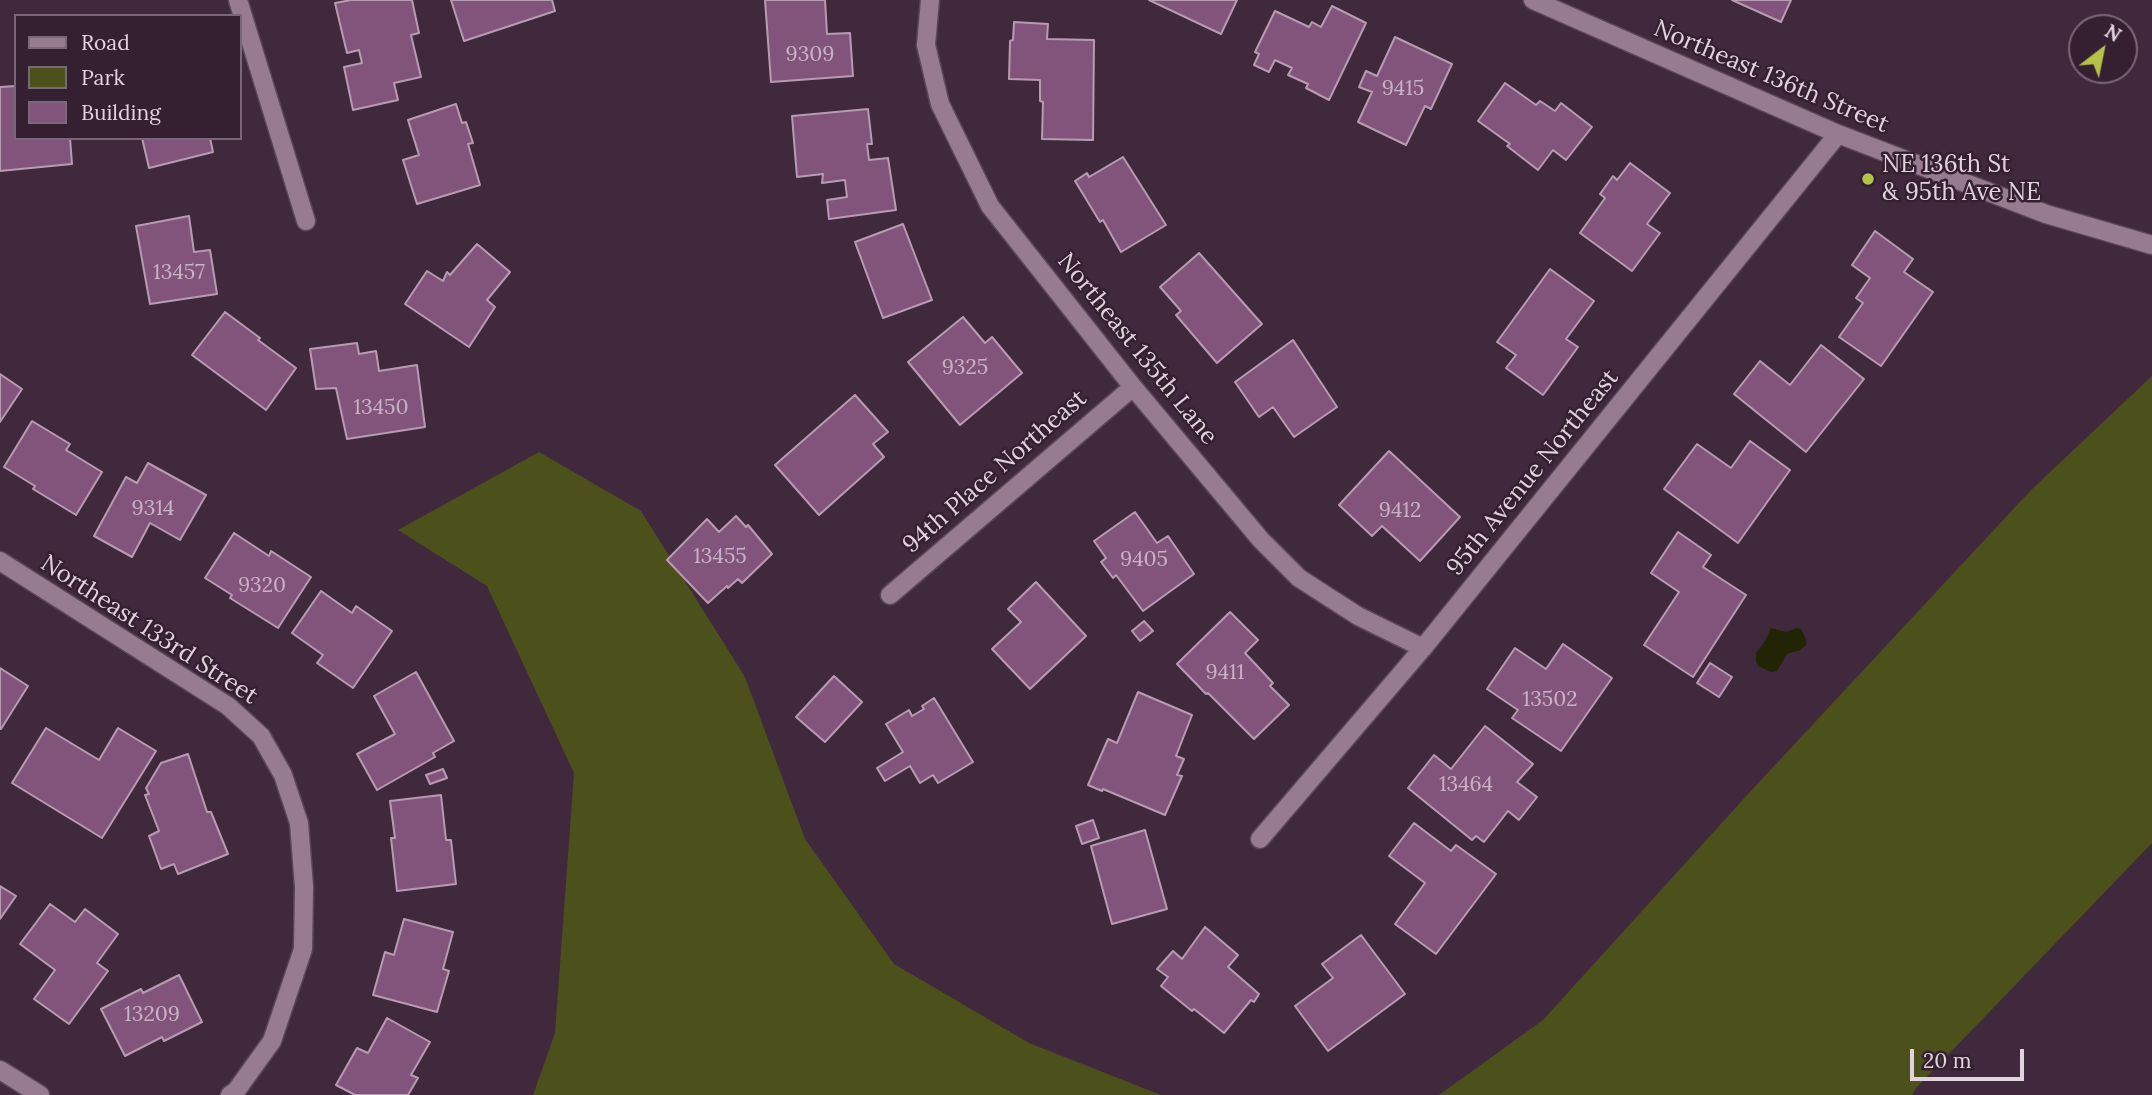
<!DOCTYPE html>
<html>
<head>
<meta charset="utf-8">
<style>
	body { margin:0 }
	#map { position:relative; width:2152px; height:1095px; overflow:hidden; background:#40293c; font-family:Lora,serif }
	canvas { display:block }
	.legend { position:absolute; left:14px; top:14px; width:228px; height:126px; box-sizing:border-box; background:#352032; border:2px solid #7a6777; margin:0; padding:9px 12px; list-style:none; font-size:21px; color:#e1d2de }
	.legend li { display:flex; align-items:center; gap:14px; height:35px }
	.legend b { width:35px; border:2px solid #7a6777 }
	.north { position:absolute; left:2068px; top:14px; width:70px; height:70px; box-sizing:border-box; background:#352032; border:2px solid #7a6777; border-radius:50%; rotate:32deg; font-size:19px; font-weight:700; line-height:28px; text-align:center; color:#e1d2de }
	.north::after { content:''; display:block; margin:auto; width:24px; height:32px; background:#b6c149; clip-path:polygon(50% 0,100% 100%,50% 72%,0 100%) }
	.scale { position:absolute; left:1910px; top:1049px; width:114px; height:32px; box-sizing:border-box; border:4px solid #e1d2de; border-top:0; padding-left:9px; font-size:21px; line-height:24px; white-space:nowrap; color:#e1d2de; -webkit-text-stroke:5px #352032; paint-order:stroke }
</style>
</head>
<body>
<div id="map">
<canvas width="2152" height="1095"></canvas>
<ul class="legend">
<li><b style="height:9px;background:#967b91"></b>Road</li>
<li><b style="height:19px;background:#4c511c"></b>Park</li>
<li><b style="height:19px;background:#82547b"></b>Building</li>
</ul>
<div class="north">N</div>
<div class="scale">20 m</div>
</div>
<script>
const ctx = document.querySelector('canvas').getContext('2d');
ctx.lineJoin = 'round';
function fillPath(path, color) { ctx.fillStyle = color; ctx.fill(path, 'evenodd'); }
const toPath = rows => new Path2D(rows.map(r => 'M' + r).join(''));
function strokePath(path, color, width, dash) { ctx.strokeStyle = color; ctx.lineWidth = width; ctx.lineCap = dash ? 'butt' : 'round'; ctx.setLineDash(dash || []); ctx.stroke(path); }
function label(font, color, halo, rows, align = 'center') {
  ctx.font = font + ' Lora,serif'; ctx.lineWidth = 5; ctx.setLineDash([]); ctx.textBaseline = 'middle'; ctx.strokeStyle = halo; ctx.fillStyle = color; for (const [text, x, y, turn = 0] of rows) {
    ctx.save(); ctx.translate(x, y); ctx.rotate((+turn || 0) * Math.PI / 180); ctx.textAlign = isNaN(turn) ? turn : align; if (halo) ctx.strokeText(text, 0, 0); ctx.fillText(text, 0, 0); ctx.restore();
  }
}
const green = toPath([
	[2152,376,2152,843,1917,1087,1912,1095,1439,1095,1543,1020,1749,793,2031,490],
	[539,452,641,511,745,677,805,839,894,964,1029,1043,1161,1095,533,1095,555,1033,574,773,487,586,398,530]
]);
const water = toPath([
	[1771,628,1786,632,1796,628,1801,629,1806,639,1806,645,1800,650,1787,654,1777,671,1771,672,1758,666,1756,661,1756,653,1765,641]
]);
const building = toPath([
	[351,0,412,0,419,33,411,35,421,77,394,83,398,100,353,110,344,67,362,63,359,50,347,53,335,3,351,0],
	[451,0,552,0,555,11,464,41,451,0],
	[765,0,825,0,827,34,850,33,853,76,771,82,765,0],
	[1149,0,1237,0,1221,34,1149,0],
	[1732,0,1791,0,1781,22,1732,0],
	[1332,6,1366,23,1329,100,1306,88,1308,84,1288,75,1292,68,1275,60,1269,72,1254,65,1259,54,1255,52,1275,11,1309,27,1312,22,1321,27,1332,6],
	[1014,22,1048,24,1047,39,1094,40,1093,140,1042,139,1043,102,1040,101,1040,80,1009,79,1010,41,1013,40,1014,22],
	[1395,37,1452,64,1431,109,1425,106,1406,145,1358,122,1372,92,1359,87,1366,71,1377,76,1395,37],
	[1505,83,1536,105,1540,101,1555,111,1561,103,1592,127,1566,160,1553,150,1538,170,1507,146,1510,144,1478,121,1505,83],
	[16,86,16,138,70,138,72,164,0,171,0,87,16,86],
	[456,104,462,123,466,122,473,143,468,144,480,185,417,204,403,160,419,155,408,120,456,104],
	[868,109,872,144,867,144,869,160,888,158,896,210,829,219,827,200,847,197,845,180,822,183,823,174,797,177,792,116,868,109],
	[142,138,210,138,213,152,149,168,142,138],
	[1123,157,1166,225,1121,252,1103,220,1100,222,1075,181,1087,173,1089,177,1123,157],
	[1630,163,1670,193,1647,224,1660,233,1632,271,1580,233,1605,198,1600,194,1613,176,1617,180,1630,163],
	[189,216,194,252,210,250,217,294,150,304,136,226,189,216],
	[903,224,932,300,883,318,855,242,903,224],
	[1875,231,1913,259,1904,272,1933,292,1881,366,1839,337,1863,303,1856,298,1870,278,1852,265,1875,231],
	[477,244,510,272,487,300,495,307,469,347,405,304,427,271,443,281,447,272,450,275,477,244],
	[1199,253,1262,324,1217,363,1176,315,1181,311,1160,287,1199,253],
	[1550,269,1594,301,1566,339,1578,347,1543,395,1506,368,1516,355,1497,342,1550,269],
	[225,312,260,338,258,340,296,368,266,410,192,355,225,312],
	[963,317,985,343,992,337,1022,373,960,425,908,362,963,317],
	[1293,340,1337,407,1294,437,1273,407,1259,417,1235,382,1293,340],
	[357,343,359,354,376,351,379,371,417,365,425,427,347,439,336,388,316,389,310,349,357,343],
	[1821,345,1864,379,1806,452,1734,394,1760,361,1790,385,1821,345],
	[0,374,22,389,0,422,0,374],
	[855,395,888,432,873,444,884,457,819,515,775,465,855,395],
	[32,421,70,444,66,450,102,472,76,515,33,489,35,486,4,467,32,421],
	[1750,441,1790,470,1738,543,1664,489,1697,444,1731,468,1750,441],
	[1389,451,1460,517,1420,561,1382,526,1372,536,1339,505,1389,451],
	[148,463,206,495,180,540,150,523,132,557,94,536,126,477,137,483,148,463],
	[1135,512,1157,543,1168,536,1194,574,1143,611,1116,575,1113,578,1101,562,1106,558,1094,541,1135,512],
	[736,516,746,527,748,525,772,554,742,583,738,579,728,588,727,586,708,603,667,560,707,519,719,532,736,516],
	[1678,532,1711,555,1703,567,1746,595,1693,677,1644,645,1679,592,1651,573,1678,532],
	[234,533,269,556,271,551,311,577,278,628,230,598,232,595,205,578,234,533],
	[1036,582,1086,636,1030,689,992,649,1021,622,1008,609,1036,582],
	[321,591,352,613,356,606,392,631,353,688,317,663,323,655,292,633,321,591],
	[1230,612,1258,640,1245,653,1273,683,1270,686,1289,705,1254,739,1208,693,1206,694,1177,664,1230,612],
	[1144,621,1153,631,1140,641,1132,631,1144,621],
	[1563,644,1612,678,1561,751,1512,718,1518,710,1487,689,1515,648,1546,669,1563,644],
	[1710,663,1732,677,1719,697,1697,683,1710,663],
	[0,668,28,686,1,729,0,729,0,668],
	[416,672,454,741,433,753,435,757,377,790,357,754,395,734,374,696,416,672],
	[834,676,862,702,825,742,796,717,834,676],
	[1138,692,1192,715,1176,756,1184,759,1177,775,1182,776,1165,815,1103,789,1102,791,1088,785,1108,739,1117,743,1138,692],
	[934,698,973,762,938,783,933,775,920,783,910,766,885,781,877,768,903,752,886,724,909,710,912,716,924,709,922,706,934,698],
	[1485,726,1533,764,1517,782,1537,797,1519,820,1508,811,1484,842,1476,836,1472,840,1408,788,1434,755,1451,769,1485,726],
	[46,728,99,760,118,728,156,751,102,838,12,783,46,728],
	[188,754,207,812,211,812,228,854,178,874,174,864,161,869,149,836,159,831,145,795,149,794,146,788,161,763,188,754],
	[443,769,447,778,430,784,426,775,443,769],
	[441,795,446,840,451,840,456,884,397,891,391,838,395,838,390,801,441,795],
	[1093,820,1099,838,1082,844,1076,826,1093,820],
	[1414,823,1451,851,1456,845,1496,874,1436,954,1395,924,1425,883,1389,856,1414,823],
	[1145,830,1167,909,1112,924,1091,846,1145,830],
	[0,886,16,896,0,919,0,886],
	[50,904,75,922,85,909,118,934,97,963,108,971,69,1024,34,999,55,970,20,944,50,904],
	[404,919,453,932,443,969,449,971,437,1012,373,995,385,952,394,955,404,919],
	[1205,927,1238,955,1228,967,1259,994,1254,1002,1251,1000,1224,1033,1194,1009,1192,1011,1161,986,1168,977,1157,969,1173,951,1182,959,1205,927],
	[1361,935,1405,994,1328,1051,1295,1006,1333,978,1322,964,1361,935],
	[179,975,202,1022,164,1041,162,1037,125,1056,101,1009,141,989,143,993,179,975],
	[387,1018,430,1042,411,1075,418,1078,408,1095,355,1095,336,1085,357,1048,368,1053,387,1018]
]);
const minor = toPath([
	[238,0,306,221],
	[930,0,926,45,940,104,990,206,1133,387,1261,540,1299,578,1358,616,1423,648],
	[1533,0,1838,134,2046,214,2152,245],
	[0,561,228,706,261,736,283,775,299,823,304,887,303,949,272,1041,236,1091,230,1095],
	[890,595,1133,387],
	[1260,839,1423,648,1838,134],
	[0,1070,40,1095]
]);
const markers = [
	[1868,179,7,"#b6c149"]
];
const numberNames = [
	["9309",810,55],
	["9415",1403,89],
	["13457",179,273],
	["9325",965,368],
	["13450",381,408],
	["9314",153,509],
	["9412",1400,511],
	["13455",720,557],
	["9405",1144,560],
	["9320",262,586],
	["9411",1225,673],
	["13502",1550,700],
	["13464",1466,785],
	["13209",152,1015]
];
const streetNames = [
	["Northeast 136th Street",1771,77,23],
	["Northeast 135th Lane",1137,349,51],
	["94th Place Northeast",995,472,-41],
	["95th Avenue Northeast",1533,473,-51],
	["Northeast 133rd Street",149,630,33]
];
const poiNames = [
	["NE 136th St",1882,165],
	["& 95th Ave NE",1882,193]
];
fillPath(green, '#4c511c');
fillPath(water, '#212405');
fillPath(building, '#82547b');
strokePath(building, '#b79bb2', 2);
strokePath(minor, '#5a4757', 21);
strokePath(minor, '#967b91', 18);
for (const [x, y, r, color] of markers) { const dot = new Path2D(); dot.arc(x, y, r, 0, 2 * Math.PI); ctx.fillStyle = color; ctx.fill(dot); strokePath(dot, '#352032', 2.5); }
label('21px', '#c9b2c5', null, numberNames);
label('24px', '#e1d2de', '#352032', streetNames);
label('24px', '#e1d2de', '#352032', poiNames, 'left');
</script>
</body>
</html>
